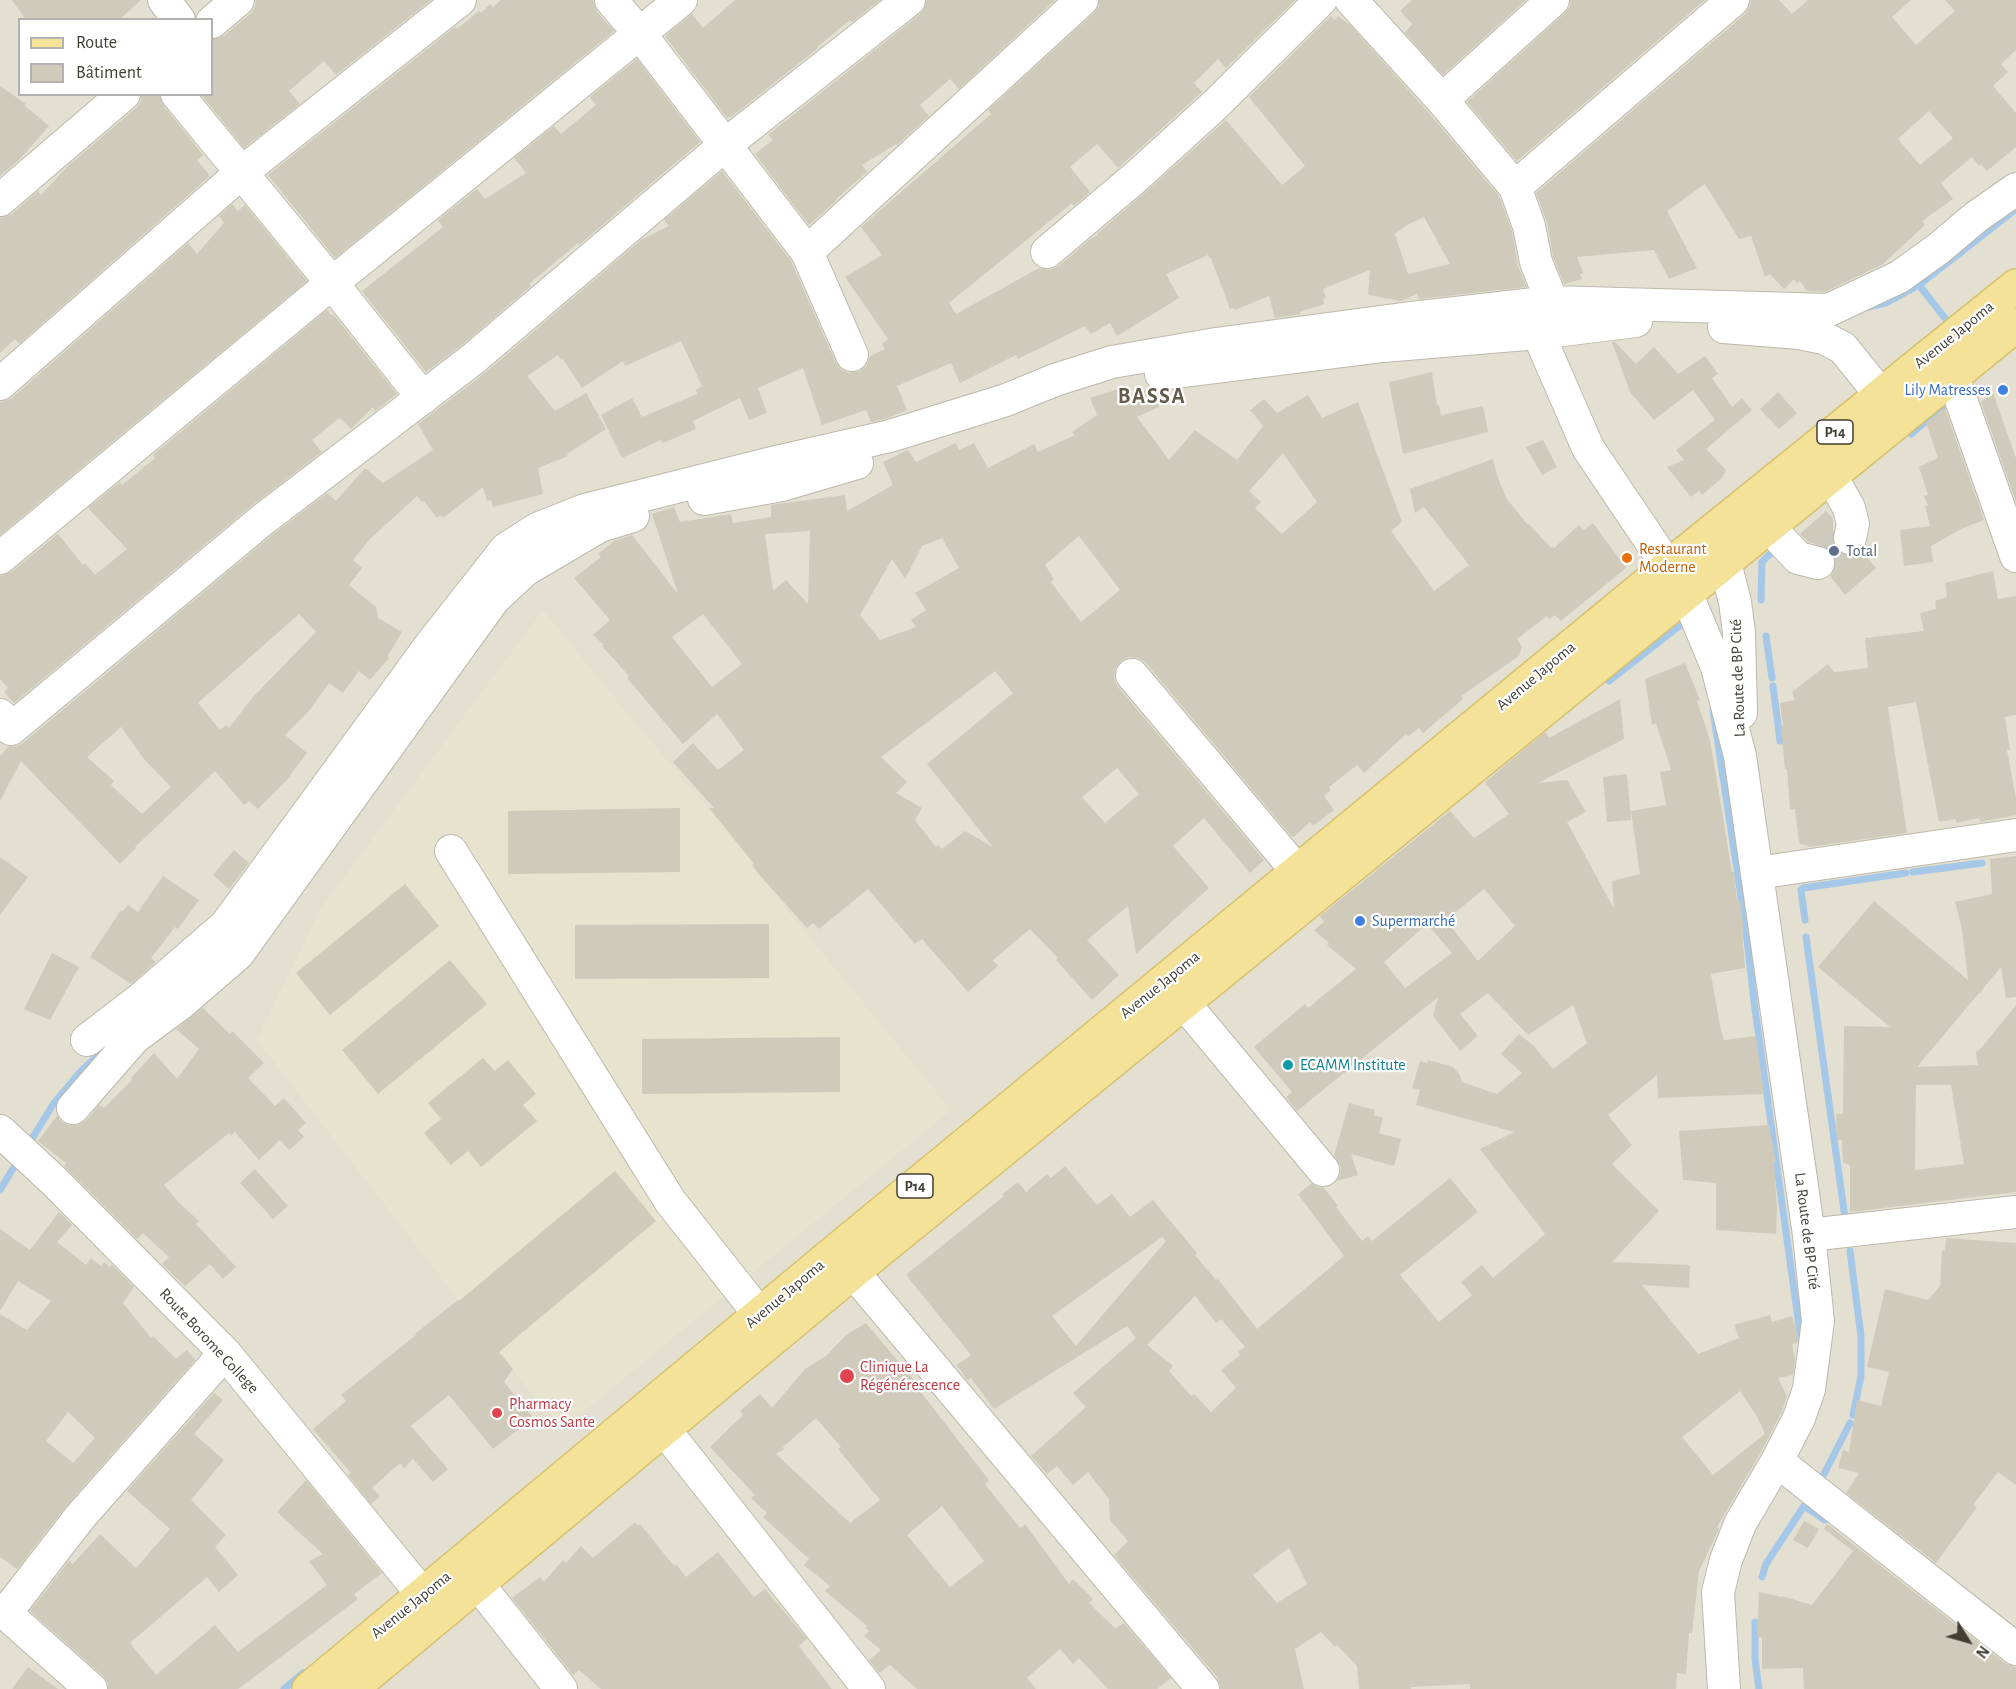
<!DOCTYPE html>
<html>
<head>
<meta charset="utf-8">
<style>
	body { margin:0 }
	#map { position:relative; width:2016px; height:1689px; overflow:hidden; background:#f0ede4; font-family:"Alegreya Sans",sans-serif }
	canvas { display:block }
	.legend { position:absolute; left:18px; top:18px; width:195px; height:78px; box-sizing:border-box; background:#fff; border:2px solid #b3b2ae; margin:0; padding:8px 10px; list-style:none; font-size:18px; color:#413e34 }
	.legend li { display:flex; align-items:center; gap:12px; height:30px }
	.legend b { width:30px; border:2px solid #b3b2ae }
	.north { position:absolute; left:1938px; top:1611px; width:60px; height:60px; -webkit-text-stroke:4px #fff; paint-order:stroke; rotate:127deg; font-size:16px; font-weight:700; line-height:24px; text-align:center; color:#413e34 }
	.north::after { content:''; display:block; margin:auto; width:21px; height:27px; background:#413e34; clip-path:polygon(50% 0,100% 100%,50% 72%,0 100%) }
</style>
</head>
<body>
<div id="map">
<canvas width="2016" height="1689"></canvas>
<ul class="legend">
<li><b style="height:8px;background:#f4e299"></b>Route</li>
<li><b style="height:16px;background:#d0caba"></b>Bâtiment</li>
</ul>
<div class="north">N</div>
</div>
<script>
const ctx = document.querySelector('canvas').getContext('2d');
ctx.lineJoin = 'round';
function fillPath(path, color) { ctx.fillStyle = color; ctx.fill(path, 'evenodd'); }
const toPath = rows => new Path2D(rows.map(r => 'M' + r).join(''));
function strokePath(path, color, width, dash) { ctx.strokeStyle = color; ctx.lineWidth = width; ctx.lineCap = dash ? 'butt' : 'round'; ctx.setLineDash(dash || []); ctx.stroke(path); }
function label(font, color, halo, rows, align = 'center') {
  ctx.font = font + ' "Alegreya Sans",sans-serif'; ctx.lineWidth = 4.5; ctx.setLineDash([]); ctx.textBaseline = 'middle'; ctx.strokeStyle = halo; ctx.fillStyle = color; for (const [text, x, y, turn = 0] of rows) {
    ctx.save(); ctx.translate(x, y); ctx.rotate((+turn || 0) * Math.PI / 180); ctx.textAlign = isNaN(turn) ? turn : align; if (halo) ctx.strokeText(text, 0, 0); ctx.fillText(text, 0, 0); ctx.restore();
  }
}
const residential = toPath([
	[0,0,2016,0,2016,1689,0,1689],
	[20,20,212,20,212,94,20,94]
]);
const education = toPath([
	[543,610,626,712,726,829,749,858,757,873,951,1110,561,1430,507,1363,257,1040,321,908]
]);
const stream = toPath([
	[1919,285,1948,322],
	[1868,307,1886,303,1919,285,2016,209],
	[1911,434,1952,399],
	[1761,600,1762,562,1776,548],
	[1766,636,1772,678],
	[1609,681,1687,620],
	[1773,686,1780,741],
	[1713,710,1745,923,1755,1009,1801,1340],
	[1913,872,1982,863],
	[1805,920,1801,890,1803,888,1906,873],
	[1806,937,1845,1218,1849,1217],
	[28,1145,54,1103,82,1070,103,1051],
	[0,1190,19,1159],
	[1850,1251,1861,1336,1861,1376,1853,1415],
	[1825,1483,1821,1480,1850,1423],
	[1762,1577,1766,1564,1804,1506,1825,1520],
	[1755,1622,1755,1659,1759,1689],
	[284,1689,303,1673]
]);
const building = toPath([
	[12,0,141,0,119,20,26,20],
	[256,0,431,0,336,75,324,61,289,91,300,104,244,148,201,94,212,94,212,39,224,36,250,14,255,7],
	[501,0,593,0,597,12,614,31,335,258,268,175,455,27,457,29,479,11,481,13,490,4,493,7],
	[735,0,880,0,852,22,850,20,817,47,818,48,734,115,727,118,665,36,692,14,703,28],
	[927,0,1055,0,959,89,950,79,920,105,929,116,897,145,896,144,862,165,867,172,836,199,837,200,809,225,755,154,773,140,768,135,920,14,925,7],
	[1099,0,1295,0,1226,68,1218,59,1194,83,1202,92,1118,168,1097,144,1070,167,1090,192,1074,206,1072,203,949,303,956,314,1039,268,1050,270,1059,266,1089,240,1098,235,1097,234,1149,189,1226,120,1282,185,1305,166,1249,97,1331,16,1335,20,1338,16,1350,25,1428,112,1499,196,1512,231,1518,266,1527,287,1419,299,1417,294,1401,301,1368,295,1370,270,1323,289,1326,298,1323,299,1324,304,1300,312,1300,314,1275,318,1269,296,1235,310,1234,308,1230,309,1211,258,1210,258,1208,255,1166,274,1179,298,1117,336,1110,323,1091,334,1085,326,1018,359,1016,355,960,383,951,363,897,386,907,410,888,418,871,422,866,410,822,425,803,368,758,388,767,413,749,420,740,398,693,421,696,429,663,443,661,440,622,458,601,415,632,398,642,417,697,394,696,390,702,386,681,341,625,366,623,361,582,388,563,359,561,360,558,355,527,376,555,411,586,393,606,429,567,454,568,456,538,468,543,494,493,507,491,500,487,501,483,487,443,518,441,515,437,518,424,501,422,502,417,496,370,539,353,560,362,568,349,585,376,607,378,618,402,632,387,657,389,658,370,680,359,671,343,693,329,683,309,711,285,735,307,753,290,775,291,776,258,809,249,801,244,805,215,771,135,847,136,848,120,864,21,761,0,801,0,756,9,746,14,747,23,743,272,535,327,493,336,501,365,468,383,483,433,450,418,424,485,373,641,240,669,226,664,220,722,171,791,261,836,363,842,370,849,373,860,371,867,365,870,356,885,349,882,344,888,339,845,277,882,255,861,227,991,114,988,110,1094,13,1099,6],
	[1424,217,1450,264,1408,274,1395,234,1407,225],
	[299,614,316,632,252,698,229,728,226,725,220,730,198,703],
	[121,727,144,759,171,787,142,814,111,785,114,781,87,757],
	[1412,0,1526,0,1443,75,1405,33,1412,24,1400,11],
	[1570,0,1705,0,1517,161,1467,102,1565,13,1570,6],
	[1751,0,1779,0,1792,14,1808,0,1911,0,1892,17,1916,45,1955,11,1945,0,2016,0,2016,50,2001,64,2008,72,1993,86,2016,113,2016,147,1987,171,1981,164,1979,166,1972,157,1941,183,1953,199,1922,221,1925,225,1883,264,1825,292,1807,291,1800,281,1797,283,1794,279,1784,289,1770,274,1765,277,1751,236,1739,239,1705,184,1667,211,1697,268,1669,279,1654,250,1577,257,1583,273,1580,274,1582,279,1564,284,1553,257,1547,222,1536,193,1745,14,1750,6],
	[1929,111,1953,138,1920,165,1898,139],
	[637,59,700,142,579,245,578,243,529,284,531,286,462,345,426,372,362,291,443,227,438,220,477,189,485,199,526,173,514,158,554,126,561,134,596,105,590,97],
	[0,86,26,104,24,105,49,126,19,160,0,176],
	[141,94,159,94,163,105,203,155,197,160,210,176,19,344,15,339,0,353,0,218,12,214,38,191,41,195,68,166,136,108,141,101],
	[232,204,238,211,245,205,307,281,0,535,0,402,12,398,188,243,197,254,224,223,219,216],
	[327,310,331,315,333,314,397,394,375,411,373,407,351,429,340,418,338,419,312,440,322,452,250,507,14,703,4,692,8,688,0,679,0,576,11,572,58,534,83,565,85,563,95,575,127,549,88,508,120,482,122,485,155,458,153,455],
	[1612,342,1615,342,1636,364,1654,347,1678,374,1705,356,1718,374,1712,378,1732,407,1742,398,1752,410,1706,449,1726,470,1722,478,1702,495,1699,491,1691,497,1667,467,1684,460,1676,450,1715,420,1693,390,1654,420,1630,392],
	[1432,372,1437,405,1439,405,1441,415,1483,406,1488,432,1403,454,1389,382],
	[1122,388,1125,397,1140,391,1152,389,1159,407,1137,417,1169,460,1195,430,1237,460,1263,426,1250,410,1264,399,1277,413,1308,395,1322,418,1358,402,1402,522,1391,531,1434,591,1469,565,1424,507,1415,513,1410,489,1493,459,1497,475,1506,498,1528,525,1529,524,1551,548,1552,546,1554,548,1579,525,1584,530,1593,523,1626,568,1561,621,1555,615,1549,619,1547,616,1517,639,1522,647,1519,656,1461,696,1463,699,1423,733,1419,728,1408,736,1406,734,1364,773,1357,765,1329,787,1331,790,1324,796,1334,810,1313,826,1310,822,1295,836,1292,837,1146,663,1138,658,1129,657,1121,661,1115,669,1114,679,1118,687,1264,860,1250,873,1204,818,1173,846,1209,888,1136,954,1128,906,1087,940,1119,975,1092,1000,1056,960,1058,958,1030,929,993,960,998,966,968,992,922,939,915,944,868,889,819,929,813,923,807,928,757,872,752,865,754,864,709,808,714,808,673,762,693,743,718,770,744,750,717,714,683,744,627,678,629,676,602,646,604,645,593,635,610,620,574,578,601,557,598,554,614,541,632,535,678,594,652,514,674,507,680,522,731,514,733,523,771,517,771,505,845,495,847,511,893,485,883,462,908,450,916,462,956,443,959,450,974,443,988,468,1034,444,1038,452,1075,435,1072,432,1097,415,1090,398],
	[1283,453,1317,502,1282,534,1255,508,1261,502,1249,491],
	[810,531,808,604,786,580,773,591,765,534],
	[1079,536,1120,590,1081,622,1051,582,1054,579,1045,565],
	[942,538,959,568,915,593,926,610,911,620,916,627,880,640,860,615,892,559,905,579,922,546],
	[703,614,742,664,712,687,672,637],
	[995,671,1013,693,927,764,993,847,965,831,942,849,938,845,936,847,915,820,922,808,896,793,907,782,881,757],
	[1117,768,1139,794,1105,823,1082,797],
	[1778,392,1797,413,1779,429,1760,409],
	[1993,393,2016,458,2016,502,1981,402],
	[1945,408,1984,520,1963,528,1931,546,1933,562,1904,566,1900,530,1930,526,1925,506,1928,505,1924,496,1928,495,1919,467,1938,458,1926,423],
	[1543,440,1557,467,1542,475,1526,447],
	[1826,511,1833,519,1833,543,1838,551,1847,556,1855,555,1861,551,1876,568,1845,595,1830,576,1836,567,1835,558,1831,551,1822,546,1808,542,1800,534],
	[1993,571,1998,599,2016,596,2016,715,2005,717,2010,750,2007,750,2016,799,2016,815,1980,822,1979,818,1956,823,1956,819,1939,822,1916,702,1888,707,1907,833,1810,847,1799,843,1795,809,1790,810,1787,769,1785,769,1781,726,1783,726,1780,703,1795,700,1792,692,1828,664,1834,672,1868,668,1865,638,1924,631,1920,613,1936,609,1935,601,1947,597,1945,583],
	[1685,663,1700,700,1697,701,1710,740,1732,872,1734,872,1737,900,1740,900,1744,931,1742,931,1745,968,1711,974,1720,1026,1724,1040,1756,1036,1764,1094,1658,1098,1657,1075,1608,1115,1632,1145,1612,1164,1659,1211,1612,1262,1690,1265,1689,1288,1642,1285,1698,1354,1739,1338,1734,1325,1770,1315,1772,1322,1792,1316,1798,1336,1797,1343,1792,1344,1795,1360,1793,1375,1778,1378,1787,1396,1782,1411,1761,1452,1717,1527,1719,1529,1699,1571,1692,1633,1689,1633,1686,1674,1677,1673,1676,1689,1470,1689,1470,1684,1411,1687,1411,1689,1359,1689,1357,1666,1337,1645,1335,1647,1321,1632,1295,1649,1304,1689,1221,1689,1217,1677,1114,1555,1128,1541,1110,1520,1109,1499,1088,1472,1073,1485,1057,1466,1047,1474,1031,1456,1086,1407,1073,1393,1136,1338,1127,1326,994,1409,971,1378,967,1380,957,1365,971,1355,906,1275,1004,1196,1002,1194,1018,1182,1026,1192,1047,1174,1051,1178,1065,1166,1097,1205,1112,1194,1130,1217,1153,1200,1197,1253,1195,1255,1216,1280,1218,1279,1257,1329,1344,1256,1298,1194,1312,1183,1317,1187,1324,1188,1338,1206,1336,1207,1362,1241,1368,1236,1372,1241,1450,1178,1478,1212,1400,1275,1439,1322,1472,1295,1461,1282,1482,1265,1493,1278,1545,1234,1480,1149,1514,1132,1416,1105,1420,1090,1412,1088,1420,1061,1427,1063,1428,1060,1453,1067,1460,1075,1462,1082,1497,1094,1522,1073,1501,1054,1519,1034,1534,1046,1553,1069,1587,1043,1573,1005,1528,1035,1488,993,1460,1014,1478,1036,1460,1051,1433,1016,1438,997,1297,1111,1286,1097,1292,1092,1254,1047,1305,1004,1308,1008,1356,969,1327,945,1329,943,1314,930,1324,922,1320,916,1450,811,1474,838,1509,814,1485,782,1544,733,1546,732,1549,738,1620,699,1624,739,1538,783,1567,780,1586,812,1567,822,1614,909,1612,881,1640,874,1631,811,1666,805,1660,772,1671,770,1656,723,1652,725,1645,679],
	[1484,889,1515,926,1478,961,1446,920],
	[1427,924,1452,953,1405,988,1384,962],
	[1162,1237,1166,1241,1076,1346,1052,1316],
	[1195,1296,1216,1323,1221,1319,1245,1347,1238,1352,1240,1355,1221,1370,1236,1388,1211,1412,1194,1394,1191,1396,1169,1371,1173,1366,1147,1345],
	[1740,1391,1758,1418,1765,1434,1713,1475,1682,1437],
	[1289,1548,1307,1584,1277,1603,1253,1575],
	[1627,774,1631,820,1607,822,1603,777],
	[680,808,680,872,508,874,508,811],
	[234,850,249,863,229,889,213,875],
	[2016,856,2016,997,2006,998,2001,967,1981,991,1983,992,1979,993,1917,1067,1978,1065,1976,1052,1982,1047,2016,1005,2016,1192,1850,1212,1850,1165,1843,1163,1842,1140,1837,1140,1836,1114,1843,1114,1844,1026,1890,1027,1818,967,1874,901,1968,980,1962,929,1955,902,1992,894,1990,859],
	[1916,1085,1951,1085,1964,1164,1915,1170],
	[0,857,28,877,0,915],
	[163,876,199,900,178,929,175,927,151,958,156,962,131,984,90,957,121,910,123,911,128,905,138,912],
	[405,884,439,926,330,1015,296,973],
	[769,924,769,978,575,979,575,925],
	[52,953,79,967,50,1020,24,1009],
	[450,960,487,1004,378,1094,342,1050],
	[203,1008,230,1034,232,1031,264,1063,248,1078,275,1106,284,1098,306,1123,298,1130,304,1137,289,1150,280,1140,259,1160,235,1132,231,1136,229,1133,164,1185,179,1203,199,1221,196,1224,236,1267,223,1279,210,1264,185,1286,162,1264,169,1257,143,1233,137,1239,64,1166,66,1163,38,1141,57,1116,62,1122,69,1125,78,1125,87,1120,99,1105,104,1108,132,1080,131,1078,154,1053,177,1079,199,1049,176,1029],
	[840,1037,840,1092,642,1094,642,1039],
	[483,1058,495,1071,508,1060,536,1094,523,1105,537,1121,481,1167,468,1151,451,1165,424,1133,441,1119,428,1103],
	[1349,1103,1375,1110,1374,1115,1383,1118,1379,1133,1401,1139,1394,1166,1351,1154,1358,1175,1337,1181,1340,1176,1341,1168,1334,1155],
	[1769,1125,1776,1162,1774,1162,1777,1208,1776,1234,1716,1230,1716,1183,1683,1180,1679,1131],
	[255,1169,288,1206,273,1219,240,1183],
	[615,1171,656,1221,499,1352,513,1369,504,1382,533,1418,493,1449,449,1395,411,1426,448,1469,433,1482,413,1459,404,1468,400,1463,372,1488,380,1496,371,1504,348,1475,351,1473,313,1429,346,1401,341,1395,417,1334,416,1333,458,1300,459,1301],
	[59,1212,72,1225,57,1242,86,1265,91,1258,101,1266,104,1262,110,1267,112,1265,134,1287,123,1303,151,1338,153,1336,176,1359,187,1350,195,1360,67,1505,17,1569,0,1557,0,1314,27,1330,51,1301,18,1281,0,1311,0,1229,30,1250],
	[68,1412,95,1438,73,1463,46,1441],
	[1946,1238,2016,1243,2016,1485,1998,1472,1973,1505,1977,1507,1936,1563,1846,1493,1859,1473,1838,1468,1843,1450,1849,1452,1857,1400,1881,1406,1889,1372,1867,1367,1885,1289,1928,1300,1940,1286,1942,1251,1945,1251],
	[866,1323,922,1390,920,1391,989,1480,985,1484,1020,1528,1025,1524,1069,1584,1073,1579,1093,1599,1089,1603,1115,1628,1124,1623,1171,1678,1157,1689,1108,1689,1079,1658,1073,1664,1060,1649,1027,1678,1036,1689,917,1689,890,1665,879,1673,869,1660,881,1650,864,1636,869,1631,865,1628,867,1626,825,1591,830,1586,804,1565,809,1559,763,1517,767,1513,751,1498,755,1495,710,1447,743,1415,740,1411,760,1394,772,1408,805,1369,826,1356,846,1335],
	[816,1418,841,1447,838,1449,880,1500,850,1523,776,1454,784,1449,783,1447],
	[942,1506,984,1561,950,1587,907,1535],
	[214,1393,223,1400,194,1434,224,1460,191,1500,226,1535,215,1547,238,1575,219,1592,207,1577,130,1643,156,1675,215,1625,238,1652,327,1585,309,1561,323,1554,277,1512,306,1480,382,1573,354,1594,358,1599,238,1689,108,1689,108,1683,103,1676,30,1611,69,1561,73,1564,100,1534,136,1568,170,1529,127,1491],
	[1804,1521,1819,1529,1808,1548,1793,1540],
	[635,1522,638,1526,640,1524,674,1566,676,1564,686,1577,718,1552,754,1597,765,1589,807,1639,799,1646,832,1689,601,1689,579,1670,573,1675,512,1598,540,1577,544,1582,563,1560,566,1563,581,1546,593,1558],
	[1827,1524,2005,1663,2016,1667,2016,1689,1804,1689,1803,1668,1762,1669,1762,1637,1757,1637,1759,1592,1782,1597,1782,1596,1812,1605,1853,1551,1824,1529],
	[28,1667,58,1689,12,1689]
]);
const minorTunnel = toPath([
	[1818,563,1850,538]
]);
const minor = toPath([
	[164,0,179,20],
	[611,0,640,34,807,252,852,355],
	[1351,0,1442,100,1515,187,1529,226,1536,262,1552,302],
	[212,22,238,0],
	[177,94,332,283,423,398],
	[1442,100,1553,0],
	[1515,187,1733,0],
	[0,200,124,94],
	[807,252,1082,0],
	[1047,252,1137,176,1215,105,1321,0],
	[1724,327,1799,333,1824,338,1843,348,1881,395],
	[1538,333,1588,448,1687,595,1717,667,1740,756,1809,1235,1818,1321,1809,1389,1799,1418,1777,1461,1740,1524,1726,1560,1718,1592,1724,1689],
	[1161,374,1383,346,1538,333,1636,321],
	[1953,377,2016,556],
	[0,384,241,173,460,0],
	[1831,476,1849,508,1853,524,1850,538],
	[704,499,782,485,857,463],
	[1769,527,1798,558,1818,563],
	[1711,543,1725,563,1735,602,1739,632,1741,713],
	[0,558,332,283,681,0],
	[1132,675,1298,872],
	[0,715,11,729,261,521,473,359,725,145,909,0],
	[451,851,670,1201,760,1315],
	[1757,873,2016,835],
	[1183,1002,1323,1170],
	[87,1040,138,1001,226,925,429,647,506,549,537,529,585,510,772,463,890,436,1006,400,1055,380,1112,362,1216,344,1410,318,1552,302,1829,310,1899,277,1938,249,1976,217,2016,189],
	[73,1108,134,1038,180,1004,238,954,494,599,525,570,600,526,633,516],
	[0,1131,53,1180,225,1353,423,1595],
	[1809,1235,2016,1212],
	[837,1253,1203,1689],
	[664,1429,869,1689],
	[1777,1461,2016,1649],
	[478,1584,561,1689],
	[91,1689,12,1619,8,1610,80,1517,225,1353]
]);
const major = toPath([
	[309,1689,836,1251,1669,566,2016,286],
	[351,1689,853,1272,2016,325]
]);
const markers = [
	[2003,390,6,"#3f7fe0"],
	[1834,551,6,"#5c6f8a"],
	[1627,558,6,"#e8710a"],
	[1360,921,6,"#3f7fe0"],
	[1288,1065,6,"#0f9aa8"],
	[847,1376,8,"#e0444e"],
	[497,1413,6,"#e0444e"]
];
const shields = [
	[1835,432,36],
	[915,1186,36]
];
const shieldNames = [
	["P14",1835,432],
	["P14",915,1186]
];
const streetNames = [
	["Avenue Japoma",1954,335,-39],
	["Avenue Japoma",1536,676,-40],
	["La Route de BP Cité",1738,678,-92],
	["Avenue Japoma",1160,985,-39],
	["La Route de BP Cité",1807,1231,83],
	["Avenue Japoma",785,1294,-40],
	["Route Borome College",209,1341,47],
	["Avenue Japoma",411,1605,-39]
];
const shopNames = [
	["Lily Matresses",1991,390],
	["Supermarché",1372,921,"left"]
];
const foodNames = [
	["Restaurant",1639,549],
	["Moderne",1639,567]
];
const serviceNames = [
	["Total",1846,551]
];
const cultureNames = [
	["ECAMM Institute",1300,1065]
];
const healthNames = [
	["Clinique La",860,1367],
	["Régénérescence",860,1385],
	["Pharmacy",509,1404],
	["Cosmos Sante",509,1422]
];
const districtNames = [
	["BASSA",1152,396]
];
fillPath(residential, '#e3e0d2');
fillPath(education, '#e8e3cf');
strokePath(stream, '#a5c7e8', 7);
fillPath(building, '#d0caba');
strokePath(minorTunnel, '#cdcac1', 32, [32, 16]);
strokePath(minor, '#bdb8ab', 34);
strokePath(major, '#d7c06b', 36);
strokePath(minor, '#fff', 32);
strokePath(major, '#f4e299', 33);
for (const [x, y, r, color] of markers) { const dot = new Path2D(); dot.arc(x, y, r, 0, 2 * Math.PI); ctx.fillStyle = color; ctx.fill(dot); strokePath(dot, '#fff', 2); }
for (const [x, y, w] of shields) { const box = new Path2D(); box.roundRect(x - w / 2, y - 12, w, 24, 4.5); ctx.fillStyle = '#fff'; ctx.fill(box); strokePath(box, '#413e34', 1.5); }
label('bold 15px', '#413e34', null, shieldNames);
label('16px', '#413e34', '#fff', streetNames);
label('16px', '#366cbe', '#fff', shopNames, 'right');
label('16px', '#c56008', '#fff', foodNames, 'left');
label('16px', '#4e5e75', '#fff', serviceNames, 'left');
label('16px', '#0d838f', '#fff', cultureNames, 'left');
label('16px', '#be3a42', '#fff', healthNames, 'left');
ctx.letterSpacing = '1.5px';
label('bold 22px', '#635c4d', '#fff', districtNames);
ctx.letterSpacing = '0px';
</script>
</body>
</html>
